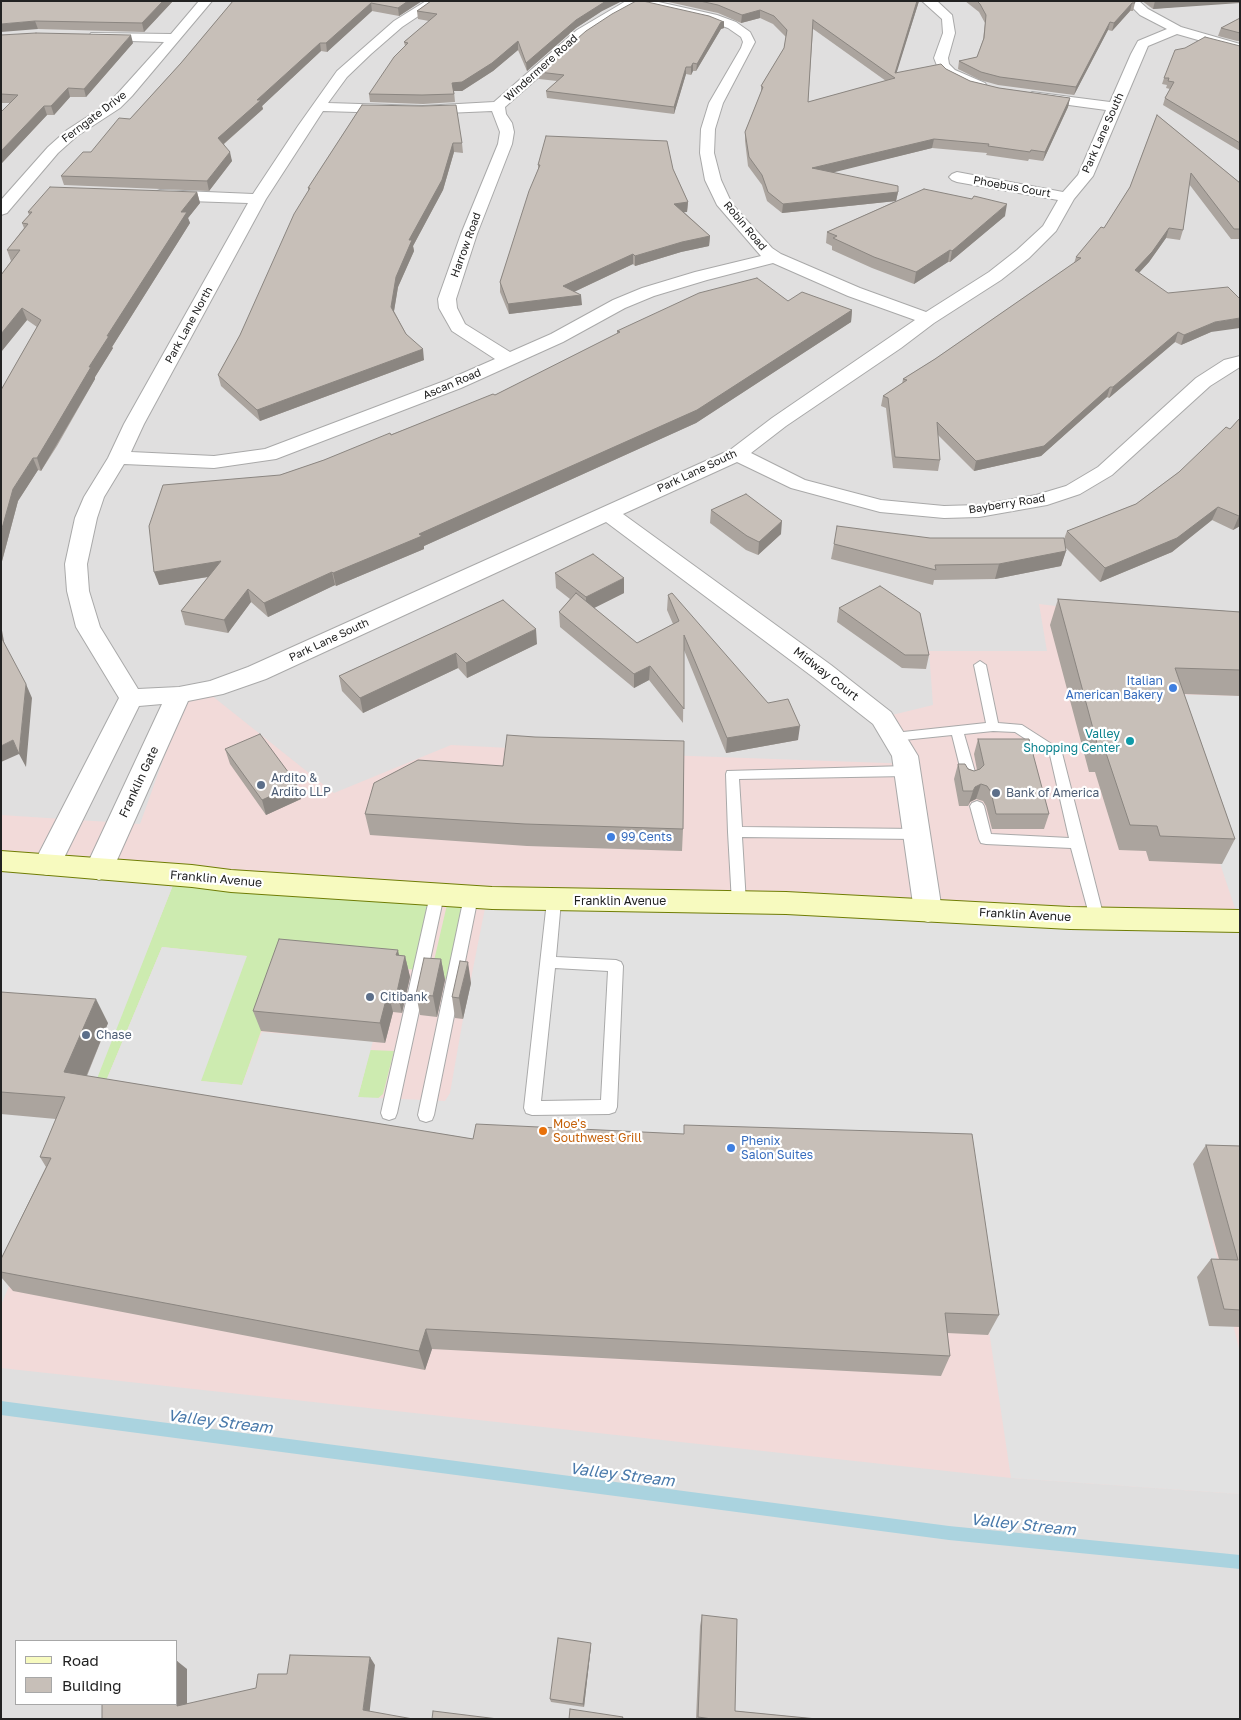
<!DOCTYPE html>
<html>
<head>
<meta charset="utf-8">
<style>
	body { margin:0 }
	#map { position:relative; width:1241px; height:1720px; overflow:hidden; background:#f2efe9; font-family:"Golos Text",sans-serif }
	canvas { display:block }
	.frame { position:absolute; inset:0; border:2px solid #222; pointer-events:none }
	.legend { position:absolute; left:15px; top:1640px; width:162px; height:65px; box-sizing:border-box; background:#fff; border:1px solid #a7a7a7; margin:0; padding:6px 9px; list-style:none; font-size:15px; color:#222 }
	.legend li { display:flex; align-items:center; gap:10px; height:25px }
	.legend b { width:25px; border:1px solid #a7a7a7 }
</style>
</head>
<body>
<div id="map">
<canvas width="1241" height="1720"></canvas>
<div class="frame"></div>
<ul class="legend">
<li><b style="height:6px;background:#f7fabf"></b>Road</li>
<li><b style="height:14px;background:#c7bfb8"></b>Building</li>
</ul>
</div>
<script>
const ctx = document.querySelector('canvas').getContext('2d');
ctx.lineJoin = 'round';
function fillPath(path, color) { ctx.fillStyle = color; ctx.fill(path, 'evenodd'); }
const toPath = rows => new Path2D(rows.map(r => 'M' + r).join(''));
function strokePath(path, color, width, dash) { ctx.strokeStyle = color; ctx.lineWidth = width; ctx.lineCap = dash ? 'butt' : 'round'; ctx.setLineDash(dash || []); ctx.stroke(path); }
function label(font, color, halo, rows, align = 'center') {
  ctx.font = font + ' "Golos Text",sans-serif'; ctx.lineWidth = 4.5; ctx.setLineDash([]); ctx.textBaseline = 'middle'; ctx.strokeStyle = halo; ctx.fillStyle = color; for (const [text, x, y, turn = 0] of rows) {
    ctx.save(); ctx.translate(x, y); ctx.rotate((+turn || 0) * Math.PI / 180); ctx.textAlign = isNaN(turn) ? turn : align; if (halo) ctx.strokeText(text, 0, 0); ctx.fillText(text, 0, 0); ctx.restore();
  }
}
const residential = toPath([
	[1,1,1240,1,1240,1719,1,1719],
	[16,1641,176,1641,176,1704,16,1704]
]);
const commercial = toPath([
	[1039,604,1240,628,1240,1494,1011,1478,1,1368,1,815,140,824,184,701,211,695,334,793,451,745,607,753,913,764,888,716,933,705,929,651,1047,651]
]);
const grass = toPath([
	[177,875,437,895,420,970,286,960,242,1085,200,1081,246,956,162,947,103,1088,91,1090],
	[449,896,471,897,454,980,430,978],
	[370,1050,394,1051,383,1094,376,1100,358,1097]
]);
const parking = toPath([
	[1163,694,1240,696,1240,1165,1194,1164,1240,1353,1240,1494,1011,1478,963,1157,480,1147,103,1088,162,947,247,956,201,1081,242,1085,262,1032,373,1041,358,1097,445,1101,450,1093,463,1019,487,898,1239,920],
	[1,860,177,875,89,1099,1,1305]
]);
const stream = toPath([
	[1,1401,949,1526,1240,1555,1240,1569,949,1540,1,1415,1,1401]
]);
const lane = toPath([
	[980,661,986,665,998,723,1022,725,1061,750,1062,753,1104,918,1102,922,1097,924,1092,922,1090,918,1071,848,986,844,981,843,979,839,970,806,972,803,977,801,982,803,984,806,991,834,1069,838,1050,755,1015,732,993,731,964,734,977,779,975,782,970,784,965,782,963,779,952,735,894,741,888,737,894,733,986,723,974,665,980,661],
	[907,766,912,768,913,771,912,774,907,776,739,779,742,827,916,829,921,830,923,834,921,838,916,839,742,837,746,903,744,907,739,908,734,907,732,903,728,832,726,774,727,771,907,766],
	[437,890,442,891,444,895,397,1113,395,1118,389,1120,383,1118,381,1113,430,895,432,891,437,890],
	[471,892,476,893,478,897,434,1115,432,1120,426,1122,420,1120,418,1115,464,897,466,893,471,892],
	[554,896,559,897,561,901,556,957,616,960,621,962,623,966,617,1107,615,1112,609,1114,532,1115,526,1113,524,1108,547,901,549,897,554,896],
	[555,968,608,971,601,1100,541,1101,555,968]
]);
const street = toPath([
	[199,1,212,1,132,96,120,108,77,136,58,153,7,213,1,215,1,200,48,147,67,130,110,102,164,42,95,40,89,36,91,33,171,34,199,1],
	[426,1,441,1,402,27,371,54,347,77,328,103,423,106,494,102,577,30,626,1,654,1,717,15,736,22,750,32,755,42,723,103,715,129,714,153,721,180,732,204,772,248,781,254,860,288,926,312,989,272,1017,250,1043,226,1058,200,957,182,952,180,949,177,952,174,957,172,1063,192,1078,175,1106,110,1032,100,1025,96,1032,92,1110,102,1131,54,1138,41,1167,29,1140,15,1126,1,1139,1,1148,9,1181,27,1240,44,1240,52,1177,34,1148,46,1093,176,1074,199,1056,231,1029,258,1001,280,934,323,901,348,786,426,751,453,805,480,881,500,944,506,979,505,1036,495,1066,486,1098,467,1196,378,1224,360,1240,356,1240,367,1210,386,1112,475,1080,494,1047,505,979,517,944,518,880,512,791,488,737,462,623,514,831,665,891,712,918,756,942,911,938,919,928,922,918,919,914,911,892,756,873,724,813,677,606,522,266,679,223,694,188,701,113,869,109,876,99,880,89,876,85,869,162,704,139,706,57,872,47,875,37,872,33,865,119,698,76,627,67,591,65,564,75,518,84,497,108,458,124,424,248,203,160,200,155,198,152,195,155,192,160,190,253,194,298,126,337,71,394,21,426,1],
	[638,5,709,21,728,28,741,37,743,42,741,48,709,103,701,129,700,153,705,180,717,205,761,256,695,272,642,288,613,300,551,334,510,352,465,324,457,308,456,299,477,234,512,144,514,132,512,123,506,114,505,107,585,36,611,19,638,5],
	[323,111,423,114,492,111,500,132,498,144,461,234,438,299,439,308,452,331,495,359,447,380,265,449,214,456,131,452,144,424,266,199,323,111],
	[773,263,848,296,915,320,772,418,730,450,248,667,210,681,179,687,138,689,100,627,89,591,87,564,97,518,104,497,124,464,214,468,276,459,461,388,563,342,625,308,654,296,707,280,773,263],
	[922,1,937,1,952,15,955,33,948,58,949,64,955,70,985,83,987,86,985,89,975,89,945,76,938,68,934,58,943,33,942,19,922,1]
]);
const secondary = toPath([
	[1,851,192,865,231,870,492,887,786,892,1070,907,1240,910,1240,932,1070,929,786,914,492,909,231,892,192,887,1,871,1,851]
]);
const wall = toPath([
	[1,1,173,1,144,32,38,29],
	[233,1,422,1,399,16,372,11,327,52,321,51,262,106,263,109,224,144,232,161,209,191,64,185,61,176,91,152,130,119,181,63],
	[431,1,622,1,602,11,576,28,527,71,518,50,493,71,462,91,454,91,455,102,423,104,370,102,369,94,405,46,404,42,429,21,418,19,417,11],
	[664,1,919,1,896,73,946,69,970,81,999,88,1070,98,1068,107,1043,161,1029,159,1028,161,986,155,987,153,932,148,832,172,898,192,896,201,1005,216,950,262,948,262,914,284,872,268,832,250,832,246,826,243,827,232,896,201,782,213,767,201,762,185,748,166,745,141,745,132,761,92,761,86,784,48,786,37,773,24,760,18,741,23,718,13],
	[813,29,816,31,886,81,808,102],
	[965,1,1134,1,1135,3,1133,11,1130,11,1112,31,1108,30,1074,95,998,85,980,80,958,69,959,61,977,57,983,40,985,23,979,12],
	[1142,1,1240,1,1153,9],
	[1240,18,1240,41,1237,41,1218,36,1221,28],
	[724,22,724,28,721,29,696,71,693,71,691,75,686,74,674,114,547,98,546,91,557,81,539,79,539,72],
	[1,35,133,43,86,97,70,97,54,115,47,115,1,164,1,112,10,103,1,103],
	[1240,46,1240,151,1163,105,1165,98,1170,89,1166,88,1167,85,1162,84,1164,78],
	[362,105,462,143,463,153,454,152,443,190,413,246,414,251,398,287,394,311,406,334,424,360,260,421,221,386,218,375,240,335,308,192,308,188],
	[1157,115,1240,183,1240,239,1231,239,1189,184,1183,230,1180,240,1166,238,1149,262,1139,273,1211,332,1181,345,1175,342,1109,398,1107,397,1041,456,974,471,938,435,940,460,938,471,893,468,886,408,881,406,883,396,902,384,903,379,935,359,1074,263,1076,257,1104,228,1130,187],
	[538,165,673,169,688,202,687,212,684,212,710,236,709,246,681,252,635,266,633,264,574,292,582,305,509,314,500,292,500,282,538,169],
	[197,192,200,203,188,218,190,223,112,347,113,348,95,377,95,379,57,446,41,471,38,470,18,501,1,565,1,593,1,390,37,327,27,320,1,352,1,275,11,261,7,250,24,228,22,223,29,215,28,212],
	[788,301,852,310,851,322,696,423,424,546,424,549,336,586,335,585,268,617,251,602,228,633,185,625,181,611,208,577,159,585,280,475,324,460,495,395,617,334,617,331],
	[1240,418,1240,526,1233,530,1212,520,1172,552,1100,582,1065,547,1066,551,1061,566,995,579,934,580,933,585,831,559,834,544,930,538,1064,539,1067,531,1136,504,1179,472,1230,429],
	[711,510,781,534,758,555,746,550,710,523],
	[555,573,624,593,594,608,637,643,673,624,667,610,668,595,798,740,726,753,684,650,683,723,649,680,634,688,560,627,559,612,570,599,556,588],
	[1058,599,1240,612,1240,696,1184,694,1235,839,1222,864,1149,861,1146,851,1119,850,1095,772,1089,772,1050,625],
	[503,600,537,644,467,678,458,668,363,713,342,691,339,676],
	[839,608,929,655,926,669,902,668,837,622],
	[978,739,1049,814,1044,829,992,829,986,806,983,801,976,799,970,802,968,806,959,806,954,779,958,764,974,771,977,770,974,754],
	[225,749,301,799,266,815,230,764],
	[503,766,683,829,682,851,527,846,370,835,365,814],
	[399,955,405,956,410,977,402,1013,393,1012,385,1043,261,1031,253,1011],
	[441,959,445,980,437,1017,420,1015,416,994],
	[471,983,463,1019,455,1018,452,997],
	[1,992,108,1023,87,1076,473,1139,684,1134,684,1125,999,1315,988,1335,947,1333,950,1356,941,1376,432,1349,425,1370,13,1291,1,1277,1,1259,46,1167,40,1157,56,1119,1,1114],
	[1206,1145,1240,1146,1240,1327,1209,1326,1197,1277,1211,1259,1219,1259,1193,1164],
	[702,1615,735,1711,817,1719,696,1719,700,1626],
	[591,1643,591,1646,584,1707,551,1702,550,1699]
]);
const shadedWall = toPath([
	[163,1,173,1,144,32,142,23],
	[408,1,422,1,399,16,398,8],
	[606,1,622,1,602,11,576,28,527,71,526,63,576,20],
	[917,1,919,1,895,78,895,73],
	[1155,1,1240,1,1240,3,1153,9],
	[371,3,372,11,327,52,326,43],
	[1132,3,1130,11,1112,31,1114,23],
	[760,10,760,18,741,23,742,15],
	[35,21,38,29,1,32,1,24],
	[721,22,724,22,724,28,721,29,696,71,697,64],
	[1110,22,1108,30,1074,95,1076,87],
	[131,35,133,43,86,97,84,89],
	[518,41,518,50,493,71,462,91,453,91,452,83],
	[320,43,321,51,262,106,263,109,220,147,218,138,257,100],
	[693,63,693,71,691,75,691,67],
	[686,67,686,74,674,114,674,107],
	[68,88,70,97,54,115,51,106],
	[1070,98,1068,107,1043,161,1045,152],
	[44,106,47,115,1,164,1,151],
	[934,139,932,148,811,178,812,168],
	[453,143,454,152,443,190,413,246,414,251,398,287,393,317,391,307,396,277,409,240],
	[230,152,232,161,209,191,207,181],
	[197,192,200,203,188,218,190,223,112,347,113,348,95,377,95,379,41,471,37,458,89,367,181,212],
	[898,192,896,201,782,213,783,204],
	[688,202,687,212,674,213,674,204],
	[1007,204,1005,216,950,262,952,251],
	[1169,228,1166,238,1149,262,1132,280,1135,270],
	[710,236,709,246,681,252,635,266,635,256,682,242],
	[950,250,948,262,914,284,916,272],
	[633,254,633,264,563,297,563,286],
	[581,295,582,305,509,314,508,304],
	[22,308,27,320,1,352,1,334],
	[852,310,851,322,696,423,424,546,424,549,336,586,333,573,419,534],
	[1240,318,1240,328,1211,332,1181,345,1184,335,1215,322],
	[1178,332,1175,342,1109,398,1113,387],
	[423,349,424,360,260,421,257,410],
	[1110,387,1107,397,1041,456,974,471,976,461],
	[33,458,38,470,18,501,1,565,1,593,1,532,13,489],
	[1218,507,1212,520,1172,552,1100,582,1105,568],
	[1239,516,1240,516,1240,526,1233,530],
	[782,521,781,534,758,555,759,542],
	[1066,551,1061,566,995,579,999,564],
	[221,561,225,574,159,585,154,572],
	[332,572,335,585,268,617,264,603],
	[624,578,624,593,586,612,586,597],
	[248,589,251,602,228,633,224,620],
	[1,625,5,647,1,638],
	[536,629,537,644,467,678,466,663],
	[456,653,458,668,363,713,360,698],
	[650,666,649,680,634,688,634,674],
	[26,684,32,698,26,767,19,754],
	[800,726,798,740,726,753,727,738],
	[13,740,19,754,1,762,1,746],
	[297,784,301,799,266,815,262,800],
	[981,784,976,799,970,802,968,806,973,791,975,787],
	[398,950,402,970,405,956,410,977,402,1013,397,992,396,955],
	[441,959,445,980,437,1017,433,996],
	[468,962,471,983,463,1019,459,998],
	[388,992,393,1012,385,1043,380,1023],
	[96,999,108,1023,78,1096,64,1072],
	[426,1329,432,1349,425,1370,419,1351],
	[591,1643,591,1646,584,1707,583,1704],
	[370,1657,375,1665,369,1717,363,1710],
	[177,1661,187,1669,187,1713,177,1706]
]);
const building = toPath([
	[1,1,163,1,142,23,35,21,1,24,1,1],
	[233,1,408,1,398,8,371,3,326,43,320,43,257,100,261,100,218,138,230,152,207,181,61,176,83,152,91,152,119,118,130,119,181,63,233,1],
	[431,1,606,1,576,20,526,63,518,41,492,63,462,82,452,83,454,94,422,95,369,94,394,57,408,43,404,42,437,14,417,11,431,1],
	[636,1,643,1,709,16,724,22,721,22,697,64,693,63,691,67,686,67,674,107,546,91,564,75,539,72,586,31,612,14,636,1],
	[700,1,917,1,895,73,941,64,946,69,970,81,999,88,1070,98,1045,152,1031,150,1030,152,988,146,989,144,934,139,812,168,898,186,898,192,783,204,768,192,762,175,749,157,745,132,763,87,761,86,784,48,787,30,774,16,760,10,742,15,718,5,700,1],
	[813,20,889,74,895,78,808,102,813,20],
	[977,1,1134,1,1135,3,1132,3,1114,23,1110,22,1076,87,1000,77,981,72,959,61,977,57,984,38,986,15,980,4,977,1],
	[1240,18,1240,33,1221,28,1240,18],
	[36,33,131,35,84,89,68,88,51,106,44,106,1,151,1,112,18,95,1,94,1,35,36,33],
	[1205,37,1240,46,1240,143,1165,98,1174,82,1168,81,1169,78,1164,78,1175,50,1185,48,1205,37],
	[362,105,422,106,456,105,462,143,453,143,442,180,409,240,412,240,396,277,391,307,406,334,423,349,257,410,218,375,240,335,294,214,310,188,308,188,362,105],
	[1157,115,1240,183,1240,229,1234,229,1191,173,1183,230,1169,228,1152,252,1135,270,1168,293,1228,287,1240,299,1240,318,1215,322,1184,335,1178,332,1113,387,1110,387,1044,446,976,461,937,422,940,460,895,457,888,398,883,396,907,380,903,379,935,359,1081,258,1076,257,1101,227,1104,228,1130,187,1157,115],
	[546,136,667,141,673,169,688,202,674,204,710,236,682,242,635,256,633,254,563,286,581,295,508,304,500,282,529,191,540,165,538,165,546,136],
	[50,187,197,192,181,212,187,212,107,336,109,336,89,367,91,367,52,433,37,458,33,458,13,489,1,532,1,390,41,320,22,308,1,334,1,275,20,250,7,250,28,224,22,223,32,212,28,212,50,187],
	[924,189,972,199,974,196,1007,204,952,251,950,250,916,272,874,257,833,238,837,236,827,232,924,189],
	[757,278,788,301,802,292,852,310,697,410,419,534,422,536,333,573,332,572,264,603,248,589,224,620,181,611,221,561,154,572,149,526,163,485,280,475,324,460,390,433,391,435,493,394,495,395,620,332,617,331,699,293,757,278],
	[1240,418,1240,516,1239,516,1218,507,1177,538,1105,568,1067,531,1136,504,1179,472,1226,427,1230,429,1240,418],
	[746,494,782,521,759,542,747,536,711,510,746,494],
	[837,526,930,538,1064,538,1066,551,999,564,935,565,936,570,834,544,837,526],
	[593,554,624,578,586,597,555,573,593,554],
	[880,586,920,613,929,655,905,655,839,608,880,586],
	[576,593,637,643,679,621,668,595,672,593,768,703,788,699,800,726,727,738,684,635,684,709,650,666,634,674,559,612,576,593],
	[1058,599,1240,612,1240,670,1175,668,1235,839,1160,836,1157,826,1130,825,1104,747,1098,747,1058,599],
	[503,600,536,629,466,663,456,653,360,698,339,676,503,600],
	[1,637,26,684,19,754,13,740,1,746,1,637],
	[260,734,297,784,262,800,225,749,260,734],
	[507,735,535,737,684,741,683,829,525,824,365,814,374,783,418,760,503,766,507,735],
	[978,739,1029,739,1049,814,996,814,991,792,987,786,981,784,975,787,973,791,963,791,958,764,965,764,968,769,974,771,980,769,984,765,978,739],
	[279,939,398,950,396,955,405,956,397,992,388,992,380,1023,253,1011,279,939],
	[424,958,441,959,433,996,416,994,424,958],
	[460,961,468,962,459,998,452,997,460,961],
	[1,992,96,999,64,1072,473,1139,476,1124,684,1134,684,1125,972,1134,999,1315,945,1313,950,1356,426,1329,419,1351,1,1272,1,1259,51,1158,40,1157,65,1097,1,1092,1,992],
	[1206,1145,1240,1146,1240,1310,1224,1309,1211,1259,1238,1260,1206,1145],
	[702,1615,737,1619,735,1711,817,1719,712,1719,698,1717,702,1615],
	[558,1638,591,1643,583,1704,550,1699,558,1638],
	[290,1655,370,1657,363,1710,413,1719,102,1719,102,1704,176,1704,176,1662,177,1661,177,1706,256,1688,258,1674,287,1674,290,1655],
	[570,1709,623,1717,622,1719,569,1719,570,1709],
	[433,1711,498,1719,432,1719,433,1711]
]);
const markers = [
	[1173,688,5,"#3f7fe0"],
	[1130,741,5,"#0f9aa8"],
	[261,785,5,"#5c6f8a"],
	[996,793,5,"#5c6f8a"],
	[611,837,5,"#3f7fe0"],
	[370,997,5,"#5c6f8a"],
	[86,1035,5,"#5c6f8a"],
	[543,1131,5,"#e8710a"],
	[731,1148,5,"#3f7fe0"]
];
const farStreetnames = [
	["Windermere Road",541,68,-42],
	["Ferngate Drive",94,117,-37],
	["Park Lane South",1103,133,-66],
	["Phoebus Court",1012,187,10],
	["Robin Road",745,226,50],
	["Harrow Road",466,245,-70],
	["Park Lane North",189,325,-61],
	["Ascan Road",452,384,-23],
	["Park Lane South",697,471,-25],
	["Bayberry Road",1007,504,-9],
	["Park Lane South",329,640,-25]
];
const streetNames = [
	["Midway Court",826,674,38],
	["Franklin Gate",139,782,-65],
	["Franklin Avenue",216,879,5],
	["Franklin Avenue",620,901],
	["Franklin Avenue",1025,915,3]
];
const shopNames = [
	["Italian",1163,681,"right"],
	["American Bakery",1163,695,"right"],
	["99 Cents",621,837],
	["Phenix",741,1141],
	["Salon Suites",741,1155]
];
const cultureNames = [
	["Valley",1120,734],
	["Shopping Center",1120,748]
];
const serviceNames = [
	["Ardito &",271,778],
	["Ardito LLP",271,792],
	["Bank of America",1006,793],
	["Citibank",380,997],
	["Chase",96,1035]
];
const foodNames = [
	["Moe's",553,1124],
	["Southwest Grill",553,1138]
];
const nearWaternames = [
	["Valley Stream",220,1422,7],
	["Valley Stream",622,1475,7],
	["Valley Stream",1023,1525,6]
];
fillPath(residential, '#e0dfdf');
fillPath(commercial, '#f2dad9');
fillPath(grass, '#cdebb0');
fillPath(parking, '#e2e2e2');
fillPath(stream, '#aad3df');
strokePath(lane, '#a9a9a9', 2);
strokePath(street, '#a9a9a9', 2);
strokePath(secondary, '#707d05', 2);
fillPath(lane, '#fff');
fillPath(street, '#fff');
fillPath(secondary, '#f7fabf');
fillPath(wall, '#aba49e');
fillPath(shadedWall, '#8b8681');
fillPath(building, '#c7bfb8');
strokePath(building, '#8b8681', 1);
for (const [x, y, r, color] of markers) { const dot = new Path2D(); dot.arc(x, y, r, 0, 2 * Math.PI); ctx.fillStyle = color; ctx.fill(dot); strokePath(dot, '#fff', 2); }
label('11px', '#222', '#fff', farStreetnames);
label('12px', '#222', '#fff', streetNames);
label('12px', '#366cbe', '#fff', shopNames, 'left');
label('12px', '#0d838f', '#fff', cultureNames, 'right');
label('12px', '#4e5e75', '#fff', serviceNames, 'left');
label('12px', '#c56008', '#fff', foodNames, 'left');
label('italic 16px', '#4a7aab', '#fff', nearWaternames);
</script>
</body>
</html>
